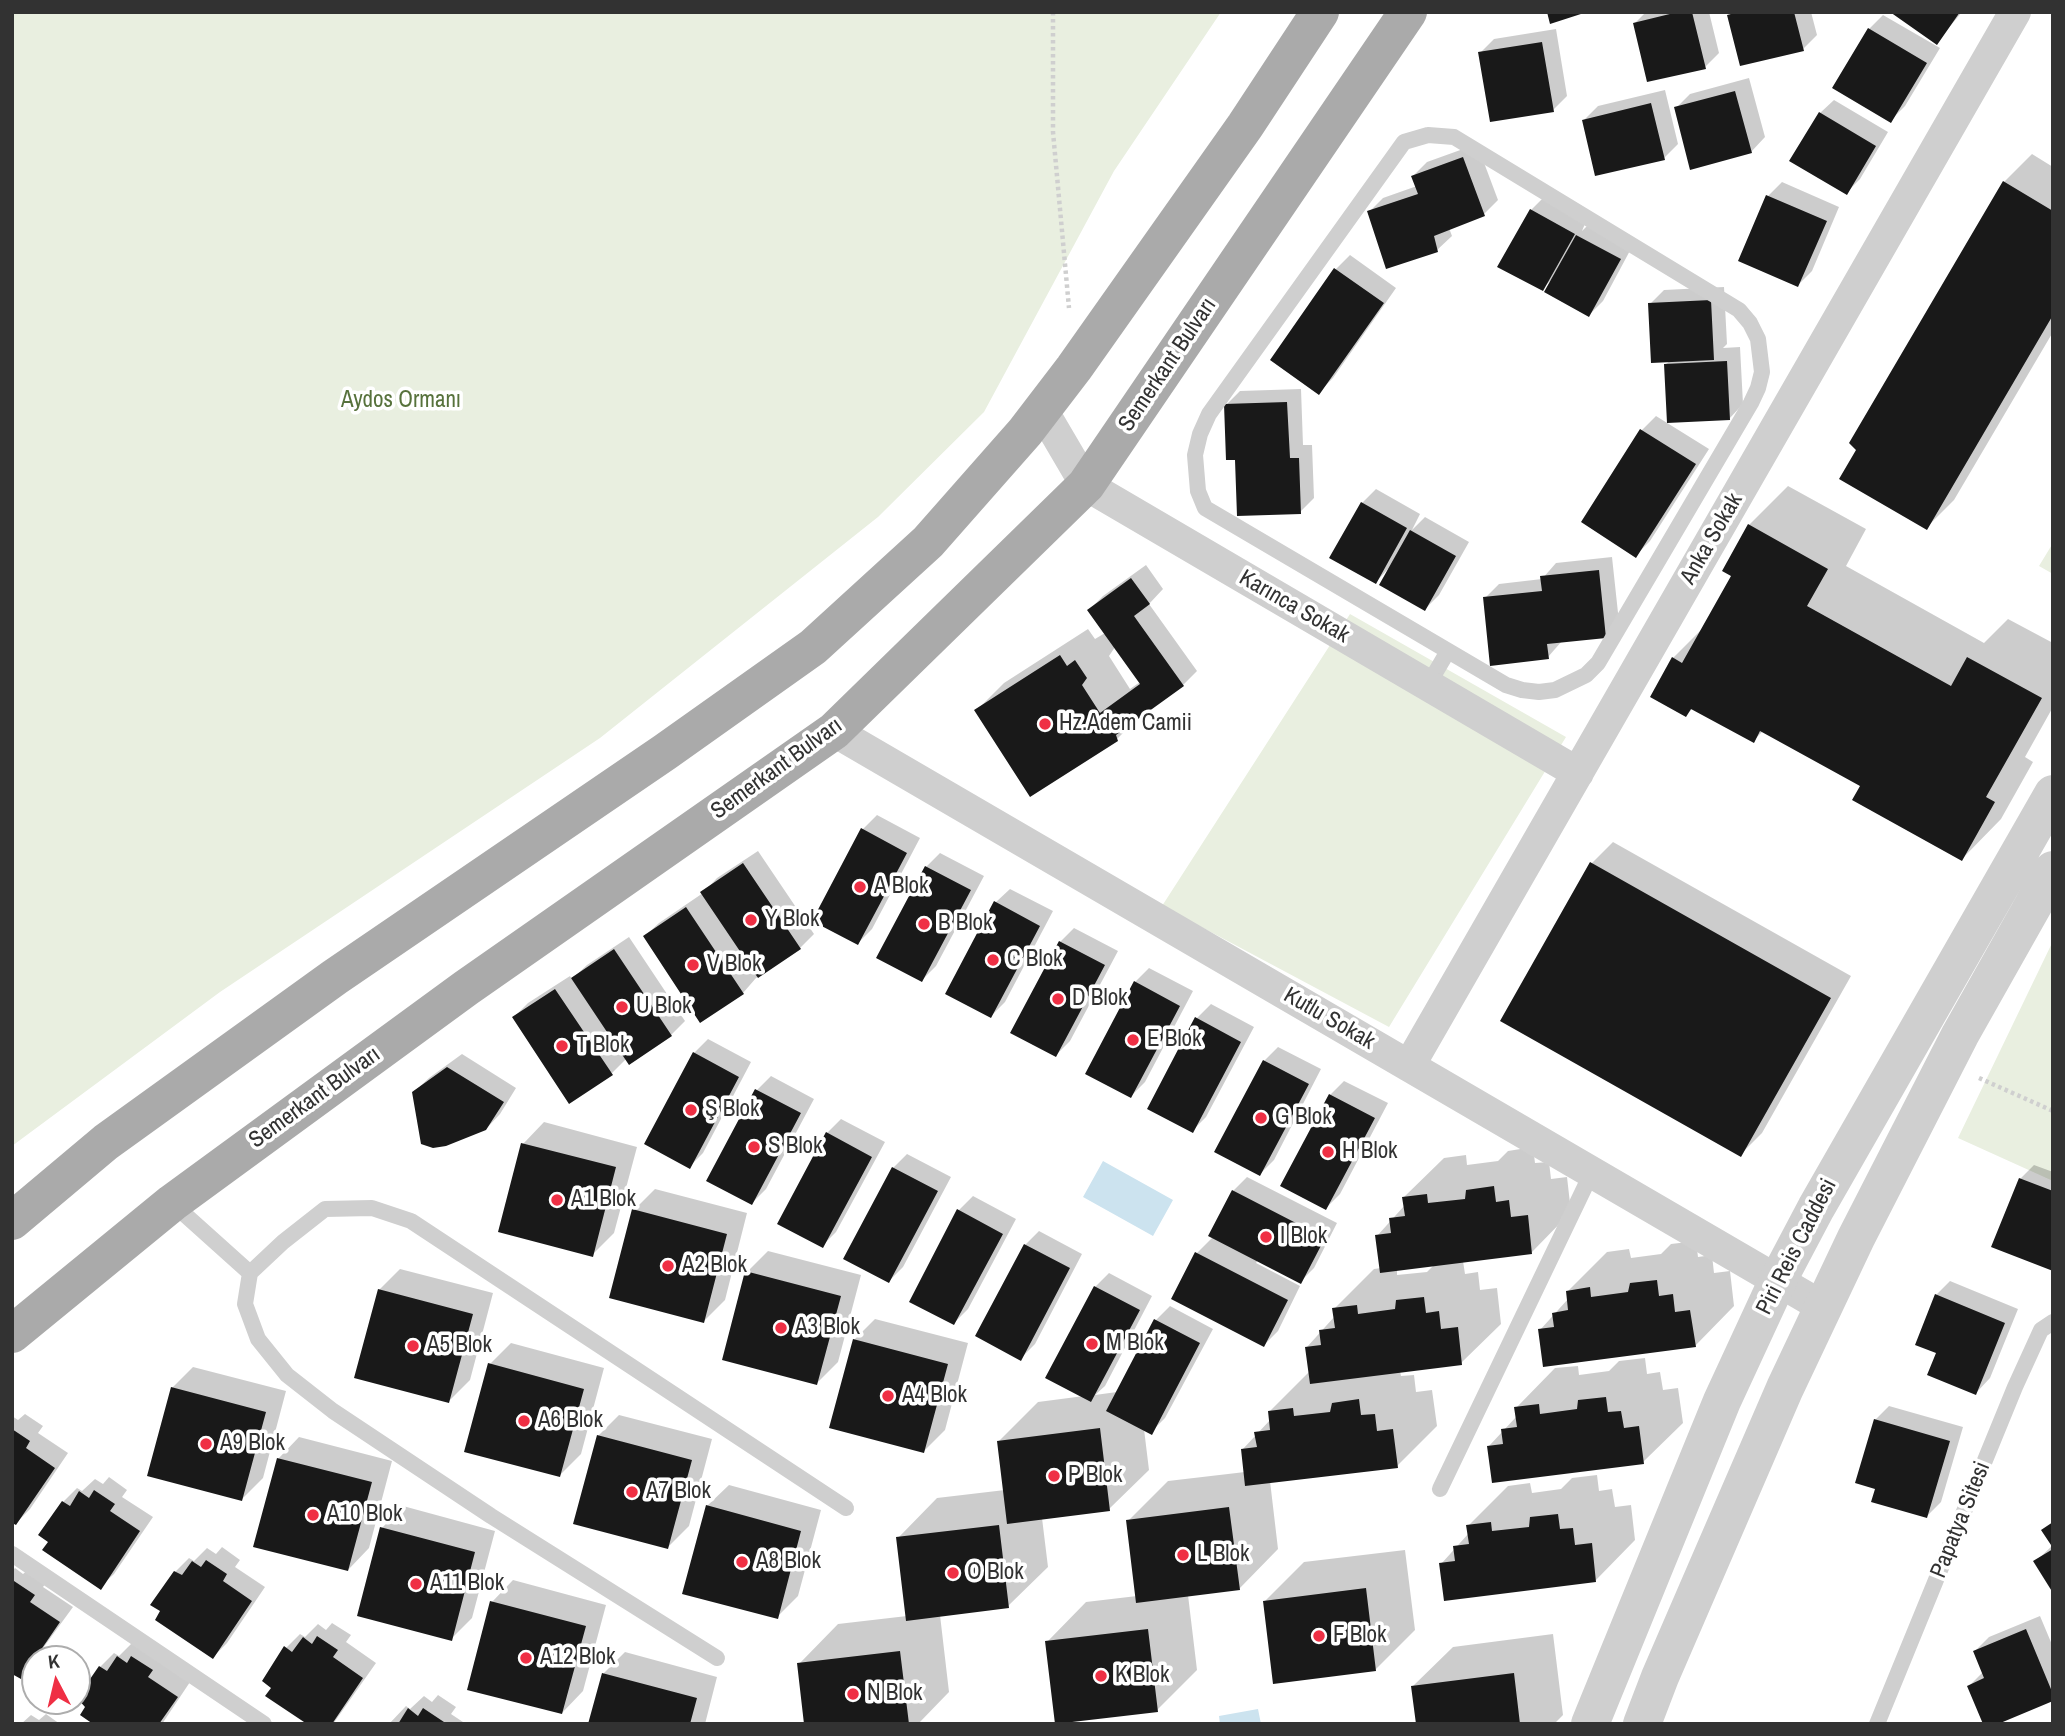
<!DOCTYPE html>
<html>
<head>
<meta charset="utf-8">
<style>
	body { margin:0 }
	#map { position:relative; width:2065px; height:1736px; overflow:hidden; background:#fff; font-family:"Archivo Narrow",sans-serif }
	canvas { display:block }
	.frame { position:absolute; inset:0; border:14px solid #323232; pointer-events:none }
	.north { position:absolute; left:21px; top:1645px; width:70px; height:70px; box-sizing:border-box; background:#fff; border:2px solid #adadad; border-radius:50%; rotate:353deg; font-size:19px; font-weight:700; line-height:28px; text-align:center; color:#323232 }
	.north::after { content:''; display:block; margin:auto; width:24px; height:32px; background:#ef2f44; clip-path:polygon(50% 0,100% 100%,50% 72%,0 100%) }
</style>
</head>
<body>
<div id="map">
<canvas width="2065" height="1736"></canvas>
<div class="frame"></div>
<div class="north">K</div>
</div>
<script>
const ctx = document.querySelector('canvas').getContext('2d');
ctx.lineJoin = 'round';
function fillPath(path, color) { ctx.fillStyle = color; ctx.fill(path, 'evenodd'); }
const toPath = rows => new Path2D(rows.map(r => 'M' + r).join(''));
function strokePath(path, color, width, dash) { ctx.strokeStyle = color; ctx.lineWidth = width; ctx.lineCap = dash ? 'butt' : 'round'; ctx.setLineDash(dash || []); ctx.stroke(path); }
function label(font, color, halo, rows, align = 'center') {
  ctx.font = font + ' "Archivo Narrow",sans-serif'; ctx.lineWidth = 7; ctx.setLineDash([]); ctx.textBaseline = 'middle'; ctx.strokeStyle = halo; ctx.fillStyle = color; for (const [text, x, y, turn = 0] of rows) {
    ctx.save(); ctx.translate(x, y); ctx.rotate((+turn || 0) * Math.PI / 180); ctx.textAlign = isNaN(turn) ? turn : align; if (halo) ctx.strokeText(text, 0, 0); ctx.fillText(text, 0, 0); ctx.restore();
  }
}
const green = toPath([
	[12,12,1221,12,1114,171,984,412,878,517,600,738,220,992,12,1146],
	[2053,543,2053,574,2039,566],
	[1350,614,1566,737,1389,1027,1162,906],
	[2053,941,2053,1181,1958,1138]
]);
const water = toPath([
	[1103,1161,1173,1200,1153,1236,1083,1197],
	[1258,1709,1261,1724,1220,1724,1219,1716]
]);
const shadow = toPath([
	[1646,12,1709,12,1719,53,1705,67,1635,23],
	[1732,12,1811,12,1817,35,1803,49,1729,16],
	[1893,12,1962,12,1936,43],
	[1883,15,1940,48,1905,106,1891,120,1869,29],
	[1556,29,1567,96,1553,110,1480,53,1494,39],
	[1749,78,1765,137,1751,152,1676,108,1690,94],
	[1665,90,1678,144,1664,158,1584,120,1598,106],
	[1834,100,1888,132,1860,179,1846,193,1820,113],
	[1477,144,1498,200,1484,214,1449,228,1452,236,1437,250,1369,212,1383,198,1417,186,1413,176,1427,162],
	[2032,154,2053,167,2053,332,1954,500,1927,527,2004,182],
	[1782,182,1839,207,1812,271,1798,285,1768,196],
	[1545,196,1587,219,1582,231,1591,222,1633,245,1603,301,1589,315,1551,280,1542,289,1531,210],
	[1350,255,1396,288,1333,378,1319,392,1336,269],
	[1724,287,1727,344,1723,348,1740,347,1743,404,1729,419,1666,364,1671,360,1650,304,1664,290],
	[1301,389,1303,445,1312,445,1314,498,1300,512,1237,458,1226,405,1240,391],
	[1656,416,1709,449,1650,541,1636,555,1583,522,1642,430],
	[1788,486,1866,529,1846,566,1984,643,2008,619,2053,643,2053,707,2025,757,2033,762,2001,819,1962,859,1862,786,1763,731,1753,741,1693,708,1686,715,1673,658,1704,627,1733,575,1749,525],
	[1376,489,1420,514,1412,530,1425,517,1469,542,1439,595,1425,609,1388,569,1376,582,1362,503],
	[1612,557,1619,622,1605,636,1562,641,1548,657,1485,598,1499,584,1542,579,1556,563],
	[1146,565,1163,589,1149,604,1197,671,1183,685,1142,714,1117,739,976,711,1004,683,1088,629,1095,639,1105,633,1089,610,1103,596],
	[1115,647,1140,682,1130,689,1109,656],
	[877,815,920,838,872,929,858,943,863,829],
	[1613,842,1851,976,1762,1133,1741,1154,1592,863],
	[758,851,814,934,800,948,756,978,743,993,645,936,659,923,703,893,717,878],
	[940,853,984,876,936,966,922,980,926,867],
	[1010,889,1053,911,1005,1002,991,1016,996,902],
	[1074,928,1118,951,1070,1041,1056,1055,1060,942],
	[629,937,685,1021,671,1035,626,1059,612,1073,514,1017,528,1003,570,976,572,979,587,965],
	[1149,968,1193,991,1145,1082,1131,1096,1135,982],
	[1211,1004,1254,1027,1206,1117,1192,1131,1197,1018],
	[708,1039,751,1062,703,1153,689,1167,694,1053],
	[1278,1047,1321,1069,1274,1160,1260,1174,1264,1061],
	[462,1054,516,1088,500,1114,486,1129,414,1092,429,1078],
	[771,1076,814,1099,766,1189,752,1203,757,1090],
	[1344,1081,1388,1103,1340,1194,1326,1208,1330,1095],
	[841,1119,885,1142,836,1232,822,1246,827,1133],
	[544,1122,637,1147,614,1233,592,1255,523,1144],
	[1533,1147,1535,1163,1549,1162,1551,1179,1567,1177,1571,1212,1532,1252,1463,1261,1465,1274,1478,1272,1480,1290,1497,1288,1501,1324,1461,1363,1400,1371,1401,1376,1414,1375,1416,1392,1432,1390,1437,1426,1397,1466,1270,1481,1278,1549,1239,1589,1188,1595,1197,1670,1157,1710,1047,1642,1086,1602,1137,1596,1128,1521,1168,1481,1245,1472,1242,1450,1271,1419,1270,1411,1310,1371,1307,1347,1335,1316,1334,1309,1374,1269,1381,1268,1377,1236,1405,1205,1404,1197,1444,1158,1466,1155,1467,1165,1498,1161,1508,1151],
	[1435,1264,1427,1272,1397,1275,1397,1269],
	[907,1154,951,1177,903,1267,889,1281,893,1168],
	[2034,1165,2053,1172,2053,1269,2020,1179],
	[1247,1177,1337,1223,1314,1268,1300,1282,1258,1260,1256,1263,1300,1286,1278,1331,1264,1345,1197,1253,1213,1237,1233,1191],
	[655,1189,747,1213,725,1300,703,1322,634,1210],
	[973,1196,1016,1219,968,1309,954,1323,959,1210],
	[1039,1231,1082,1254,1035,1344,1021,1358,1025,1245],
	[1696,1241,1698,1257,1712,1255,1714,1273,1730,1271,1734,1306,1695,1346,1540,1330,1568,1299,1567,1292,1607,1252,1629,1249,1631,1258,1661,1254,1671,1244],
	[768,1251,861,1275,838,1362,817,1383,747,1272],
	[400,1269,493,1293,470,1380,449,1401,379,1290],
	[1109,1273,1152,1296,1105,1386,1095,1395,1117,1392,1156,1320,1170,1306,1213,1329,1165,1418,1151,1432,1144,1429,1149,1470,1109,1509,1042,1518,1048,1567,1008,1606,940,1615,949,1692,918,1724,806,1724,799,1664,838,1624,907,1616,898,1538,937,1498,1005,1490,999,1441,1038,1402,1084,1396,1095,1287],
	[1950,1281,2018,1309,1990,1378,1976,1393,1938,1352,1936,1295],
	[875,1319,968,1343,945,1430,924,1451,854,1340],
	[511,1343,604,1368,581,1454,560,1475,490,1364],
	[1645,1358,1647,1374,1660,1372,1663,1390,1678,1388,1683,1423,1643,1462,1489,1446,1517,1416,1516,1408,1555,1368,1578,1366,1579,1375,1609,1371,1619,1361],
	[193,1367,286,1391,263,1478,242,1499,172,1388],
	[1889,1406,1963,1427,1941,1502,1927,1516,1877,1488,1875,1420],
	[25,1414,43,1426,38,1433,68,1453,30,1509,16,1523,12,1521,12,1416,18,1420],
	[619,1415,712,1439,689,1526,668,1547,598,1436],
	[299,1437,392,1461,369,1548,348,1570,278,1459],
	[1597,1475,1599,1491,1612,1489,1615,1507,1631,1505,1635,1540,1596,1580,1441,1564,1469,1533,1468,1526,1508,1486,1530,1483,1532,1493,1561,1489,1572,1478],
	[109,1477,127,1490,122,1497,153,1517,114,1574,100,1587,50,1542,63,1502,77,1488,82,1491,95,1479,103,1484],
	[729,1485,821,1510,798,1596,777,1617,707,1506],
	[403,1506,495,1531,472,1618,451,1639,382,1528],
	[2053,1545,2053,1590,2035,1562],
	[222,1547,240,1560,235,1567,265,1587,227,1643,213,1657,175,1572,189,1558,194,1561,207,1548,216,1554],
	[1405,1550,1415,1630,1375,1670,1264,1602,1304,1562],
	[15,1568,23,1574,30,1568,48,1580,43,1587,73,1607,35,1659,34,1663,20,1677,12,1672,12,1571],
	[513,1580,606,1605,583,1691,562,1713,492,1602],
	[2040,1616,2053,1647,2053,1699,1969,1686,1983,1672,1975,1651,1989,1637],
	[332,1623,351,1635,346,1642,376,1663,333,1724,310,1724,273,1687,286,1648,300,1634,305,1637,318,1624,326,1630],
	[1553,1634,1563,1715,1554,1724,1418,1724,1413,1686,1453,1647],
	[132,1643,190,1682,162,1724,96,1724,88,1706,78,1700,100,1667,114,1653,119,1656],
	[625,1652,717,1677,705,1724,590,1724,604,1673],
	[438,1695,456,1707,451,1714,466,1724,389,1724,406,1706,410,1709,424,1696,432,1702],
	[46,1714,60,1724,21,1724,31,1715,39,1720]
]);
const building = toPath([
	[1547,12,1583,12,1584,13,1550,24],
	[1678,12,1692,12,1706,69,1647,82,1633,23],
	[1739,12,1794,12,1804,51,1740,66,1727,15],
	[1890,12,1960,12,1937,45],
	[1868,28,1927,63,1891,123,1832,88],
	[1542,42,1554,112,1490,122,1478,52],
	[1735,91,1752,153,1690,170,1674,107],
	[1651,103,1665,160,1595,176,1582,120],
	[1819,112,1876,146,1847,195,1789,161],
	[1463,157,1485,216,1434,236,1438,252,1386,269,1367,211,1418,194,1411,176],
	[2003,181,2053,211,2053,315,1927,530,1839,479,1856,450,1849,443],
	[1766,195,1827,221,1798,287,1738,261],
	[1530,209,1575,234,1543,291,1497,267],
	[1576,235,1621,259,1589,317,1544,292],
	[1334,268,1384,303,1319,395,1270,360],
	[1711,300,1714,360,1651,363,1648,303],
	[1727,361,1730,420,1667,423,1664,364],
	[1287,402,1290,458,1299,458,1301,514,1237,516,1235,460,1226,460,1224,404],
	[1640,429,1696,464,1636,558,1581,522],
	[1361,502,1407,528,1376,584,1329,558],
	[1748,524,1828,569,1807,606,1951,686,1967,657,2042,698,1986,797,1995,802,1962,861,1852,800,1860,786,1760,731,1754,743,1691,709,1686,717,1650,697,1672,657,1682,663,1731,576,1722,571],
	[1410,530,1456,556,1425,611,1379,585],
	[1599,570,1606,638,1547,644,1549,659,1490,666,1483,597,1542,591,1540,576],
	[1131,578,1150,604,1134,616,1184,686,1116,735,1118,741,1030,797,974,710,1060,655,1067,666,1075,660,1087,678,1082,685,1100,713,1140,684,1087,610],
	[861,828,907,853,858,945,812,921],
	[1590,862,1831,998,1741,1157,1500,1021],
	[743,863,801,949,758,978,700,892],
	[925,866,971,890,922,982,876,958],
	[994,901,1040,926,991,1018,945,994],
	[686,907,744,994,700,1023,643,936],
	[1059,941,1105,965,1056,1057,1010,1033],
	[614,949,672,1036,629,1065,571,978],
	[1134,981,1180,1006,1131,1098,1085,1074],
	[555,989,613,1075,569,1104,512,1017],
	[1195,1017,1241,1042,1193,1133,1147,1109],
	[693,1052,739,1077,690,1169,644,1144],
	[1263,1060,1309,1084,1260,1176,1214,1152],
	[447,1067,504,1102,486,1130,446,1146,433,1148,421,1144,412,1092],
	[755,1089,801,1113,752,1205,706,1181],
	[1329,1094,1375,1118,1326,1210,1280,1186],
	[826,1132,872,1157,823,1248,777,1224],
	[521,1143,616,1167,593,1257,498,1232],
	[892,1167,938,1191,889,1283,843,1259],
	[2019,1178,2053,1191,2053,1271,1991,1247],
	[1494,1186,1496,1202,1509,1200,1511,1217,1528,1215,1532,1254,1380,1273,1375,1235,1391,1233,1389,1218,1405,1216,1402,1197,1427,1194,1428,1203,1465,1199,1466,1190],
	[1232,1190,1325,1238,1301,1284,1208,1236],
	[632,1209,727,1234,704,1323,609,1298],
	[957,1209,1003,1234,954,1325,909,1302],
	[1024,1244,1070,1268,1021,1361,975,1336],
	[1195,1252,1288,1300,1264,1347,1171,1299],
	[745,1271,841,1296,817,1385,722,1360],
	[1657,1280,1659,1296,1673,1294,1675,1312,1690,1310,1696,1347,1543,1367,1538,1329,1554,1327,1552,1313,1568,1310,1566,1291,1590,1287,1591,1297,1628,1292,1630,1283],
	[1094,1286,1140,1310,1091,1402,1045,1378],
	[378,1289,473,1314,449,1403,354,1378],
	[1935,1294,2005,1323,1976,1395,1927,1375,1936,1353,1915,1345],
	[1424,1297,1426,1313,1439,1311,1441,1329,1458,1327,1462,1365,1310,1384,1305,1347,1321,1345,1319,1330,1335,1328,1332,1308,1357,1305,1358,1314,1395,1309,1396,1300],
	[1154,1319,1200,1343,1152,1435,1106,1411],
	[853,1339,948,1364,924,1453,829,1428],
	[488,1363,584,1389,560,1477,464,1452],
	[171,1387,266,1412,242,1501,147,1476],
	[1606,1397,1608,1412,1621,1411,1624,1428,1639,1426,1644,1464,1492,1483,1487,1446,1503,1444,1501,1429,1517,1427,1514,1407,1539,1404,1540,1414,1577,1409,1578,1400],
	[1359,1399,1361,1415,1375,1414,1377,1431,1393,1429,1398,1468,1245,1486,1241,1449,1257,1447,1254,1432,1270,1430,1268,1411,1293,1408,1294,1416,1330,1412,1332,1403],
	[1874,1419,1950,1441,1927,1518,1871,1502,1875,1489,1855,1483],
	[1100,1428,1110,1511,1007,1524,997,1441],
	[12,1429,30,1441,26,1448,55,1468,16,1525,12,1523],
	[597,1435,692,1460,668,1549,573,1524],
	[277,1458,372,1482,348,1571,253,1547],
	[94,1490,115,1504,110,1511,140,1531,101,1590,42,1550,48,1542,38,1535,62,1501,70,1506,79,1491,89,1498],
	[706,1505,801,1531,778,1619,682,1594],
	[1229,1507,1240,1590,1136,1603,1126,1520],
	[1558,1514,1560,1529,1573,1528,1575,1545,1592,1543,1596,1582,1444,1601,1439,1563,1455,1561,1453,1546,1469,1544,1466,1525,1491,1522,1492,1531,1529,1527,1530,1517],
	[2053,1522,2053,1548,2041,1530],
	[999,1525,1009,1608,906,1621,896,1537],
	[380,1527,475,1552,452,1641,357,1616],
	[2053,1549,2053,1593,2033,1561],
	[206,1560,227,1574,223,1581,252,1601,213,1659,155,1620,160,1611,150,1605,174,1571,182,1575,192,1561,201,1567],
	[14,1581,35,1595,30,1602,60,1622,21,1679,12,1674,12,1583],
	[1366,1588,1376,1671,1273,1684,1263,1601],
	[490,1601,586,1626,562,1714,467,1690],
	[1148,1629,1158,1712,1055,1724,1045,1641],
	[2026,1629,2053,1694,2053,1701,1998,1724,1983,1724,1967,1686,1984,1678,1973,1651],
	[317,1636,338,1650,333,1657,363,1678,332,1724,307,1724,265,1696,271,1688,262,1681,284,1646,292,1652,303,1637,312,1644],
	[900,1651,909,1724,804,1724,797,1663],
	[117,1656,127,1663,131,1656,153,1670,148,1677,178,1697,159,1724,93,1724,80,1715,85,1707,77,1698,99,1666,107,1671],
	[602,1673,697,1698,690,1724,588,1724],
	[1514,1673,1520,1724,1416,1724,1411,1686],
	[408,1708,418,1716,423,1708,444,1722,398,1724]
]);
const path = toPath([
	[1053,12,1053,132,1069,308],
	[1979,1078,2053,1111]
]);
const service = toPath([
	[1428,135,1454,137,1739,310,1750,323,1758,339,1762,372,1758,388,1751,403,1598,663,1586,675,1555,690,1539,692,1522,690,1506,685,1205,508,1198,491,1195,455,1200,434,1209,414,1404,142,1428,135],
	[1428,685,1448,651],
	[172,1203,250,1273],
	[1440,1489,1592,1172],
	[12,1554,264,1724],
	[717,1658,491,1516,333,1411,287,1375,258,1339,245,1304,250,1273,283,1242,325,1209,372,1208,411,1221,846,1508],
	[1877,1724,2015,1387,2041,1330,2053,1322]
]);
const minor = toPath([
	[1042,410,1086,485,1578,773],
	[834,731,1823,1307],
	[1409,1066,2015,12]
]);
const tertiary = toPath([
	[1590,1724,1722,1401,1778,1280,1816,1208,2053,794],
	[1642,1724,1660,1677,1785,1388,1856,1238,1960,1035,2053,870]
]);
const primary = toPath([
	[12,1221,106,1142,335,977,665,752,813,647,928,542,1025,432,1074,368,1245,126,1320,12],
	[12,1334,172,1203,466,988,834,731,1086,485,1408,12]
]);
const markers = [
	[1045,724,7,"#ef2f44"],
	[860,887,7,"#ef2f44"],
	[751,920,7,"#ef2f44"],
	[924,924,7,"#ef2f44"],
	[993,960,7,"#ef2f44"],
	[693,965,7,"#ef2f44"],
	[1058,999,7,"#ef2f44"],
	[622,1007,7,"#ef2f44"],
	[1133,1040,7,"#ef2f44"],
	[562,1046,7,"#ef2f44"],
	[691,1110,7,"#ef2f44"],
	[1261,1118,7,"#ef2f44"],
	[754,1147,7,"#ef2f44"],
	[1328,1152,7,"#ef2f44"],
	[557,1200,7,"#ef2f44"],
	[1266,1237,7,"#ef2f44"],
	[668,1266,7,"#ef2f44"],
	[781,1328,7,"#ef2f44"],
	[1092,1344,7,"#ef2f44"],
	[413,1346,7,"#ef2f44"],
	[888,1396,7,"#ef2f44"],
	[524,1421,7,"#ef2f44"],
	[206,1444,7,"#ef2f44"],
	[1054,1476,7,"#ef2f44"],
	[632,1492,7,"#ef2f44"],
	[313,1515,7,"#ef2f44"],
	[1183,1555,7,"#ef2f44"],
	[742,1562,7,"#ef2f44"],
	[953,1573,7,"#ef2f44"],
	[416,1584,7,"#ef2f44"],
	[1319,1636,7,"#ef2f44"],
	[526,1658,7,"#ef2f44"],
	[1101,1676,7,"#ef2f44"],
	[853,1694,7,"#ef2f44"]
];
const streetNames = [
	["Semerkant Bulvarı",1168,365,-56],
	["Anka Sokak",1712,539,-60],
	["Karınca Sokak",1294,607,30],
	["Semerkant Bulvarı",777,769,-36],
	["Kutlu Sokak",1329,1019,30],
	["Semerkant Bulvarı",315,1098,-36],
	["Piri Reis Caddesi",1797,1247,-63],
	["Papatya Sitesi",1961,1520,-68]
];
const parkNames = [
	["Aydos Ormanı",401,401]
];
const poiNames = [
	["Hz.Adem Camii",1059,724],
	["A Blok",874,887],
	["Y Blok",765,920],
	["B Blok",938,924],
	["C Blok",1007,960],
	["V Blok",707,965],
	["D Blok",1072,999],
	["U Blok",636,1007],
	["E Blok",1147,1040],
	["T Blok",576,1046],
	["Ş Blok",705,1110],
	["G Blok",1275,1118],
	["S Blok",768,1147],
	["H Blok",1342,1152],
	["A1 Blok",571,1200],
	["I Blok",1280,1237],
	["A2 Blok",682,1266],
	["A3 Blok",795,1328],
	["M Blok",1106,1344],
	["A5 Blok",427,1346],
	["A4 Blok",902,1396],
	["A6 Blok",538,1421],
	["A9 Blok",220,1444],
	["P Blok",1068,1476],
	["A7 Blok",646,1492],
	["A10 Blok",327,1515],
	["L Blok",1197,1555],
	["A8 Blok",756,1562],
	["O Blok",967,1573],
	["A11 Blok",430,1584],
	["F Blok",1333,1636],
	["A12 Blok",540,1658],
	["K Blok",1115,1676],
	["N Blok",867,1694]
];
fillPath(green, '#e9efe0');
fillPath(water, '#cce3ef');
fillPath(shadow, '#0003');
fillPath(building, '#191919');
strokePath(path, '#cfcfcf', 4.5, [3.5, 3.5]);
strokePath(service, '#cfcfcf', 16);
strokePath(minor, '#cfcfcf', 32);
strokePath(tertiary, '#cfcfcf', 38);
strokePath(primary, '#aaa', 38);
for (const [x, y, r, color] of markers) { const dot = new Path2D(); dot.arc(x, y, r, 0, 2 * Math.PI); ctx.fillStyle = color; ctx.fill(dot); strokePath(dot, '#fff', 2.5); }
label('23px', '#323232', '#fff', streetNames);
label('23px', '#57723c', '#fff', parkNames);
label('23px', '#323232', '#fff', poiNames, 'left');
</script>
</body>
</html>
